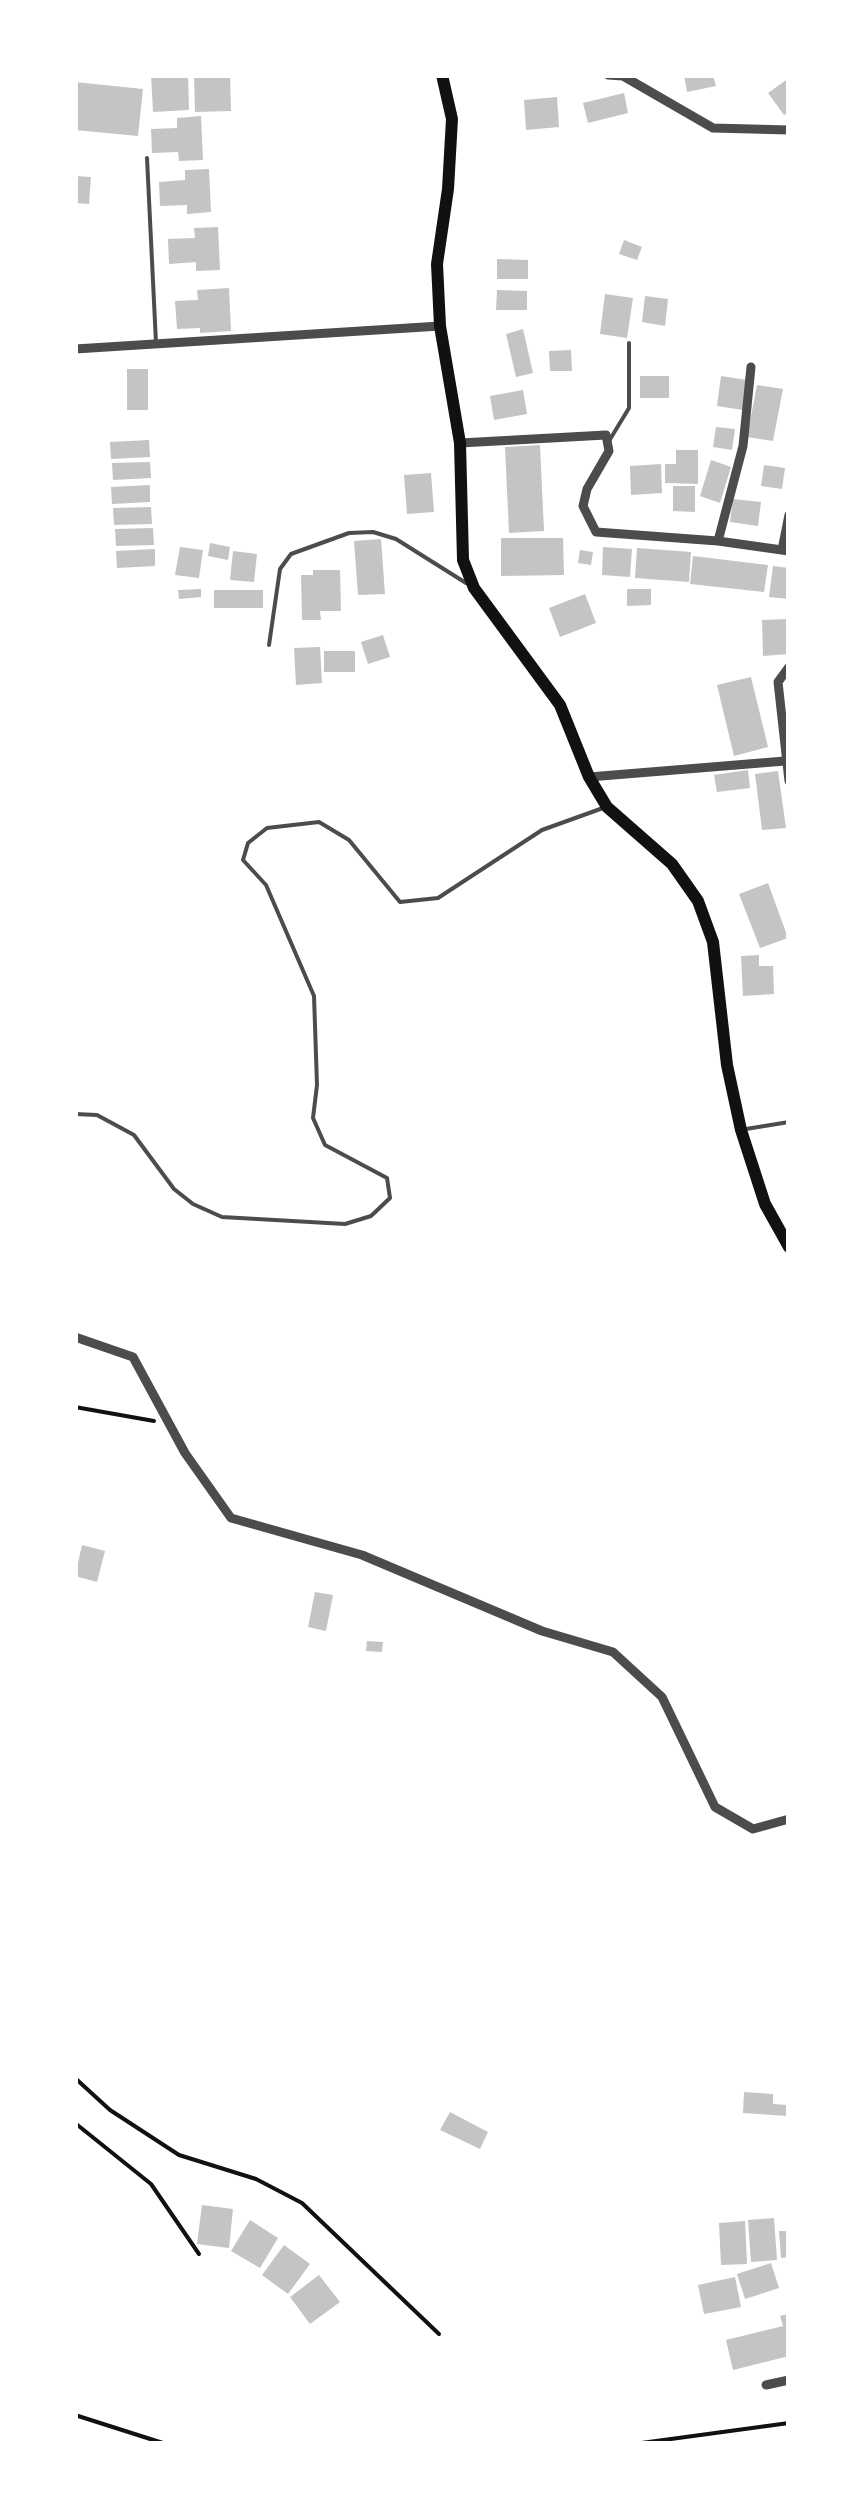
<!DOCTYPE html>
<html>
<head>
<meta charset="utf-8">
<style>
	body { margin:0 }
	#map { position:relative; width:864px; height:2519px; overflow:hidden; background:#fff; font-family:"Titillium Web",sans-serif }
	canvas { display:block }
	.frame { position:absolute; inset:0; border:78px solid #fff; pointer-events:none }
</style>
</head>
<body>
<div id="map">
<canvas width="864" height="2519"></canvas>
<div class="frame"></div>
</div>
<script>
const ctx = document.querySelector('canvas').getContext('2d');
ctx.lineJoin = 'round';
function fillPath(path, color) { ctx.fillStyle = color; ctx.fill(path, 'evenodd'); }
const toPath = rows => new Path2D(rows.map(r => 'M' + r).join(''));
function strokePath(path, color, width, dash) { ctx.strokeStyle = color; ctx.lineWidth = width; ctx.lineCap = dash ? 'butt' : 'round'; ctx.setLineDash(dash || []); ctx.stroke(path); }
const building = toPath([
	[151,75,188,75,189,110,153,112],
	[194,75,230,75,231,111,195,112],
	[684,75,713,75,716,86,687,92],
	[789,78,789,112,784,115,768,93],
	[75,82,143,89,138,136,75,130],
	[624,93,628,113,588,123,583,103],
	[557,97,559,127,526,130,524,100],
	[201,116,203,160,179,161,178,152,152,153,151,129,177,128,177,118],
	[209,169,211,212,187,214,187,205,160,206,159,182,185,180,185,170],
	[75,176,91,177,89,204,75,203],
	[218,227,220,270,196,271,196,262,169,264,168,239,195,238,194,228],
	[624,240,642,247,637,260,619,254],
	[497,259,528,260,528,279,497,279],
	[229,288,231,331,200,333,200,328,177,329,175,301,198,300,197,290],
	[497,290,527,291,527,310,496,310],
	[605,294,633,298,627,338,600,334],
	[645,296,668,299,665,326,642,322],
	[523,329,533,373,516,377,506,334],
	[571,350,572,371,550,371,549,351],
	[127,369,148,369,148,410,127,410],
	[640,376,669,376,669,398,640,398],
	[721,376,747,380,743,410,717,406],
	[757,385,783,389,773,441,747,437],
	[523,390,527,414,494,420,490,396],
	[716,427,735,429,732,450,713,447],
	[149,440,150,457,111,459,110,442],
	[540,445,544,531,509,533,505,447],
	[676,450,698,450,698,484,665,483,665,464,676,464],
	[711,460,731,467,720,503,700,496],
	[150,462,151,478,113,480,112,463],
	[661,464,662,493,631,495,630,466],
	[764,465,785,468,782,489,761,486],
	[431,473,434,512,407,514,404,475],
	[150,485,150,502,112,504,111,487],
	[673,486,695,486,695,512,673,511],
	[733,499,761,502,758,526,730,522],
	[151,507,152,524,114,525,113,508],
	[153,528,154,545,116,546,115,529],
	[501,538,563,538,564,575,501,576],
	[381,539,385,594,358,595,354,541],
	[210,543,230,547,228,560,208,556],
	[180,547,203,550,199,578,175,575],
	[603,547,632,549,630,577,602,575],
	[637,548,691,552,689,582,635,578],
	[155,549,155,566,117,568,116,551],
	[580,550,593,552,591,565,578,563],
	[233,551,257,554,254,582,230,580],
	[693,556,768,565,764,592,690,584],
	[773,566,789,568,789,599,769,597],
	[313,570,340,570,341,611,320,611,321,620,302,620,301,575,313,575],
	[201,589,201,597,179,599,178,590],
	[627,589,651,589,651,605,627,606],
	[214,590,263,590,263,608,214,608],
	[585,594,596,623,560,637,549,608],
	[789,619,789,654,763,656,762,620],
	[383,635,390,657,368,664,361,642],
	[320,647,322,683,296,685,294,648],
	[324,651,355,651,355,672,324,672],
	[751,677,768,747,734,756,717,685],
	[748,770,750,788,717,792,714,775],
	[778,771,786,828,762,830,755,774],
	[768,883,788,938,760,948,739,894],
	[759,955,759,966,773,966,774,994,743,996,741,956],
	[82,1545,105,1551,97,1582,75,1576],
	[315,1592,333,1595,326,1631,308,1627],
	[367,1641,383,1642,382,1652,366,1651],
	[744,2092,773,2094,773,2104,787,2105,787,2116,743,2113],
	[450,2112,488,2132,480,2149,440,2130],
	[202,2205,233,2209,229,2248,197,2244],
	[774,2218,777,2260,751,2262,748,2220],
	[250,2220,278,2238,260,2268,231,2251],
	[745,2221,747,2264,721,2265,719,2223],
	[779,2231,789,2231,789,2257,781,2258],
	[284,2245,310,2264,288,2294,262,2275],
	[771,2263,779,2288,745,2299,737,2274],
	[319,2275,340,2302,310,2324,290,2297],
	[735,2277,741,2307,704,2314,698,2285],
	[789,2314,789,2356,733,2370,726,2340,783,2326,780,2316]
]);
const path = toPath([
	[75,1407,154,1421],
	[75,2078,110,2110,179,2155,256,2179,302,2203,439,2334],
	[75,2123,151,2184,199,2254],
	[75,2415,166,2444],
	[634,2444,789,2423]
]);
const service = toPath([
	[147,158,156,343],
	[609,441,629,408,629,343],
	[269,645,280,569,291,554,349,533,373,532,396,539,466,583],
	[75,1114,97,1115,134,1135,174,1189,193,1204,222,1217,345,1224,371,1216,390,1198,387,1178,325,1145,313,1118,317,1085,314,996,266,885,243,860,248,843,267,828,319,822,349,840,400,902,438,898,542,830,603,808],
	[746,1129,789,1122]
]);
const minor = toPath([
	[608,75,623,76,713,128,789,130],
	[75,349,440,326],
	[460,443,606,435,609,451,587,489,583,506,596,532,718,541,789,551],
	[718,541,743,446,751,367],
	[782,550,789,515],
	[789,667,778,682,789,781],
	[589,777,785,761],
	[75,1337,133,1357,185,1453,231,1518,362,1555,542,1631,613,1652,662,1697,715,1807,753,1829,789,1819],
	[766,2385,789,2380]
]);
const secondary = toPath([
	[442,75,452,119,448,189,437,264,440,326,460,443,463,560,474,588,560,705,589,777,607,807,672,864,698,901,713,942,727,1065,741,1130,765,1204,789,1247]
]);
fillPath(building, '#c4c4c4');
strokePath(path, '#111', 4);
strokePath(service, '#4c4c4c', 4);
strokePath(minor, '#4c4c4c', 9);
strokePath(secondary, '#111', 12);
</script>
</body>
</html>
